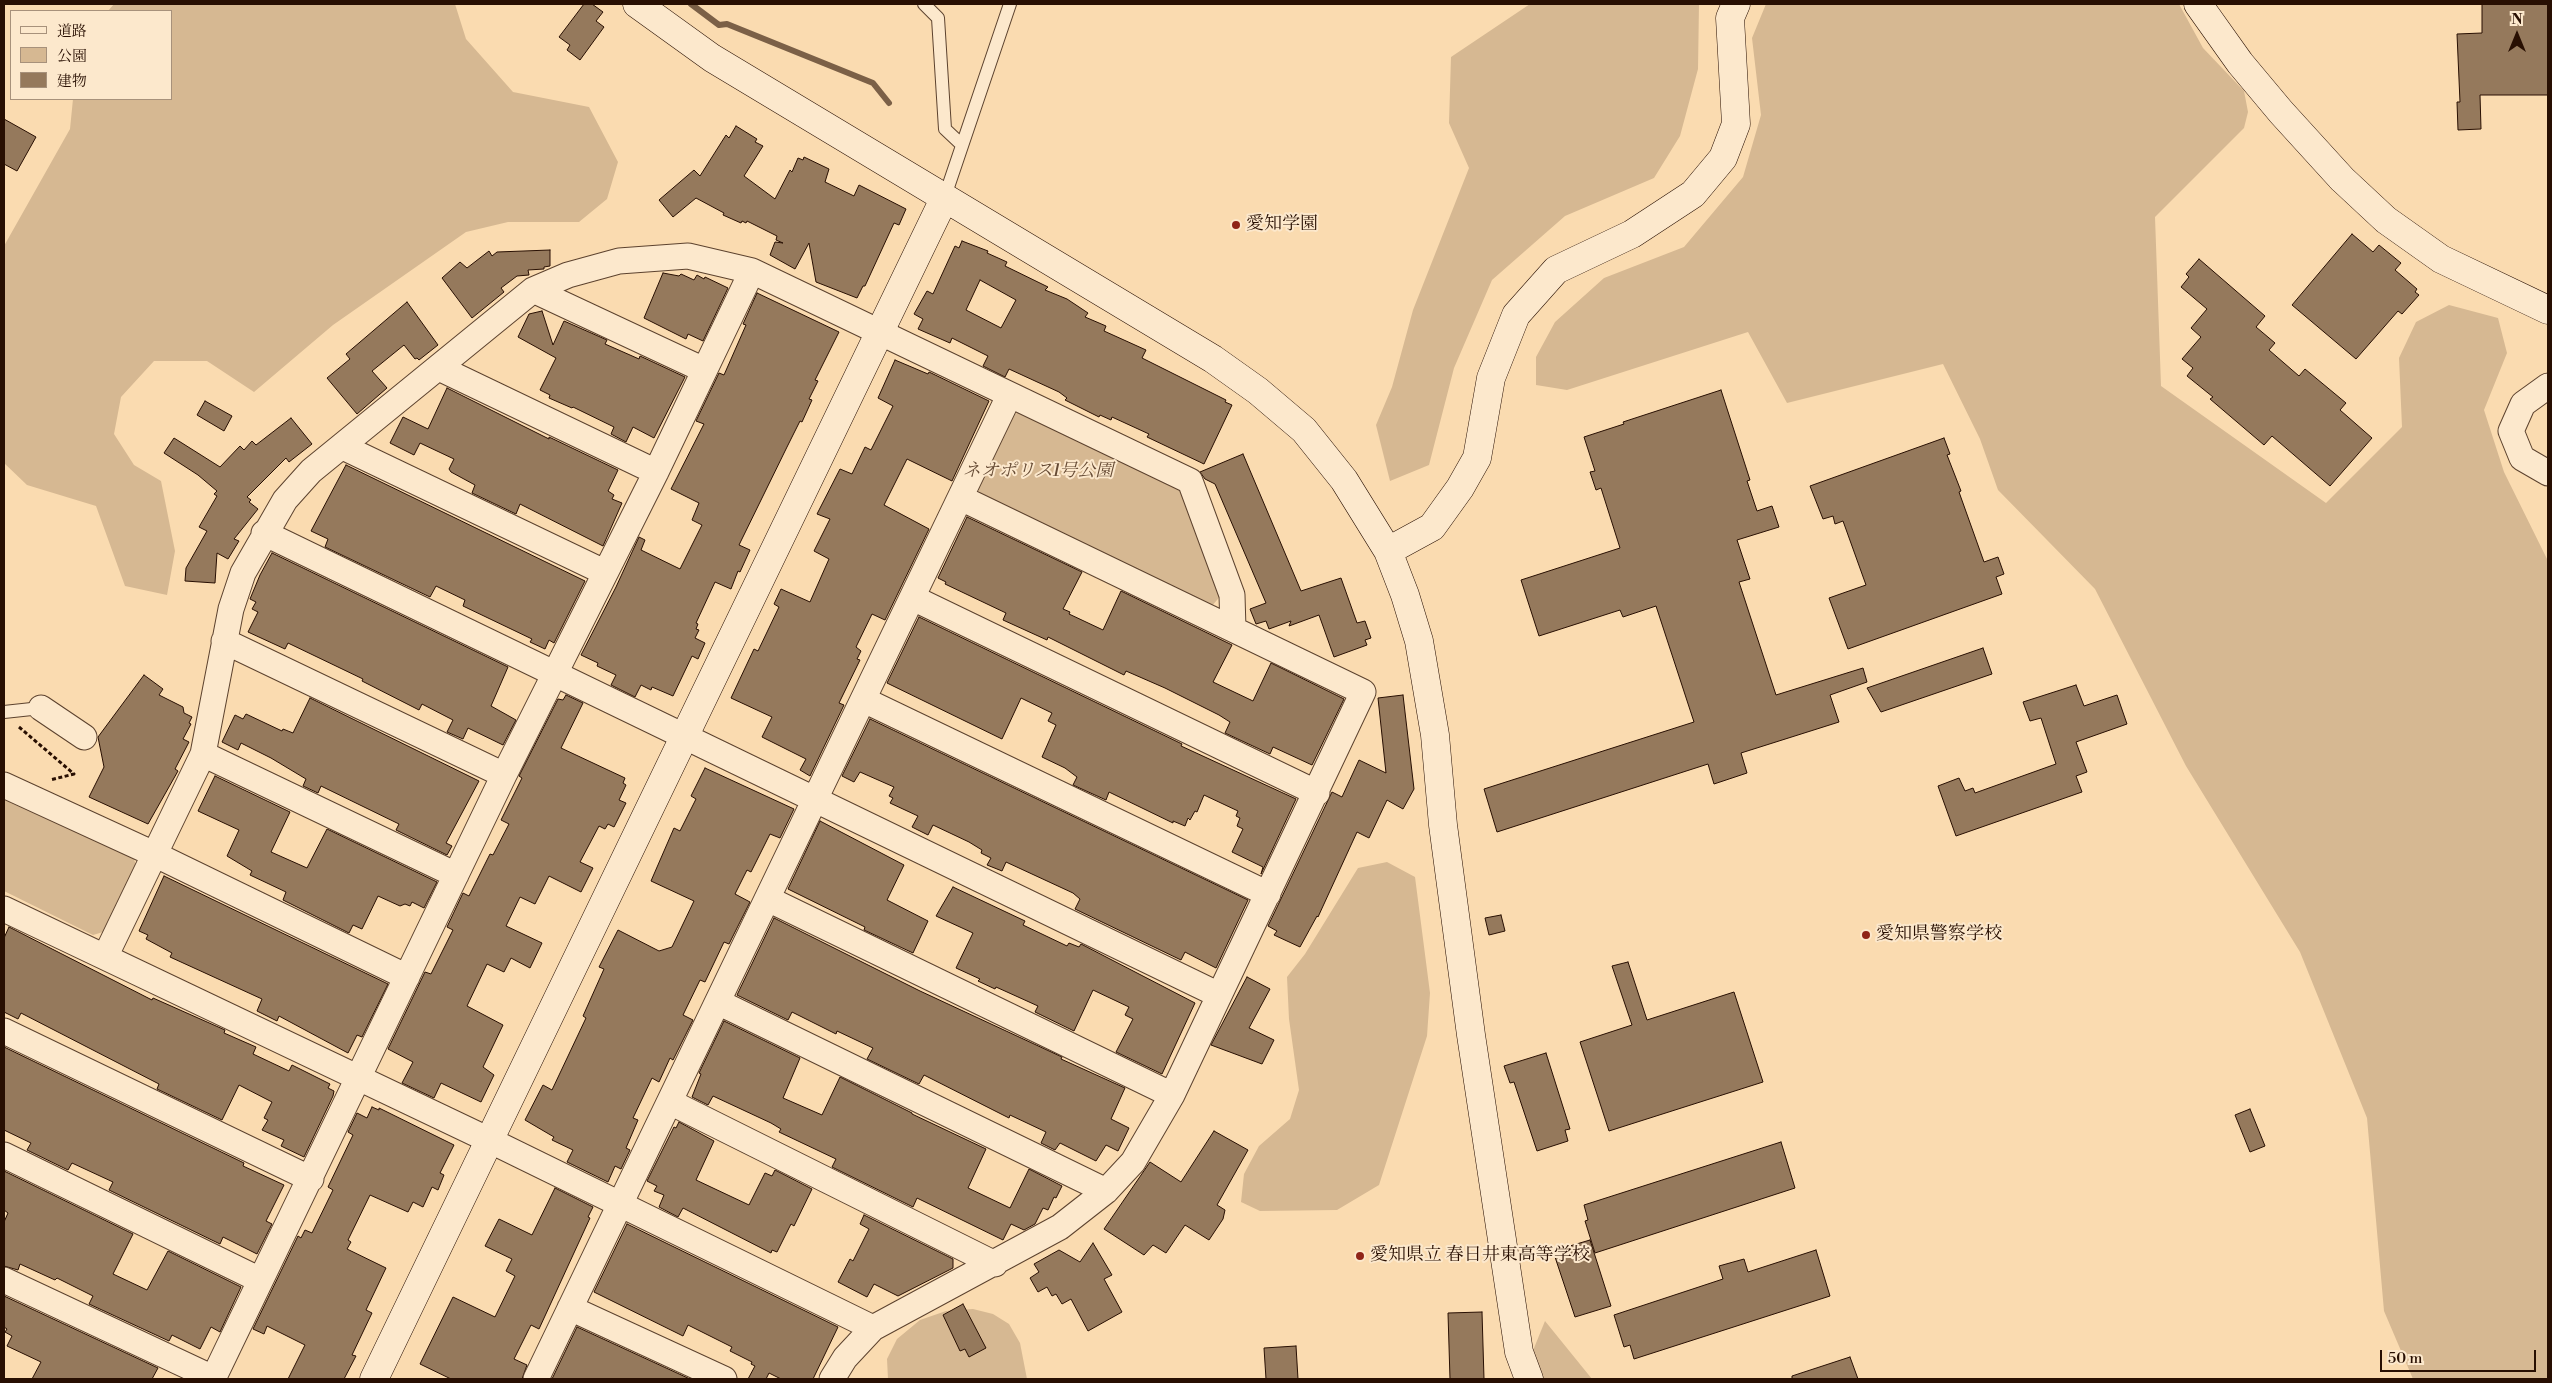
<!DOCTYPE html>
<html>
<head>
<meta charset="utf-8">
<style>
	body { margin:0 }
	#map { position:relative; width:2552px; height:1383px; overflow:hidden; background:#fadbb0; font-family:"Libre Bodoni","Noto Serif JP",serif }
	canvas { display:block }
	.frame { position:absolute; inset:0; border:5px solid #280f02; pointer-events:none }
	.legend { position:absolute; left:10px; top:10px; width:162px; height:90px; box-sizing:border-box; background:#fce8cc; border:1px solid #a7917b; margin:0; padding:6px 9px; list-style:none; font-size:15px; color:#280f02 }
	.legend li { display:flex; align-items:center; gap:10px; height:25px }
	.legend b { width:25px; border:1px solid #a7917b }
	.north { position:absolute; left:2492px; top:10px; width:50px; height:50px; -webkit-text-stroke:4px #fce8cc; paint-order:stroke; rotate:0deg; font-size:14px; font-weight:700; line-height:20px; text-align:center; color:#280f02 }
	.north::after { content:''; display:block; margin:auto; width:18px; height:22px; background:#280f02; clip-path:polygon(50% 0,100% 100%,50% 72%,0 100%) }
	.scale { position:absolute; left:2380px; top:1350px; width:156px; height:22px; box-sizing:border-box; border:2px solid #280f02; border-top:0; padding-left:6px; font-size:15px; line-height:18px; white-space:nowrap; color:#280f02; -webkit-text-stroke:4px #fce8cc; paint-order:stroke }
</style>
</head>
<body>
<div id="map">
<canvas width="2552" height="1383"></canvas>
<div class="frame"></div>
<ul class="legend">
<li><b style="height:6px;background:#fce8cc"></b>道路</li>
<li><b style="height:14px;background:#d6b892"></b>公園</li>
<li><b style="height:14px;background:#95795c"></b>建物</li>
</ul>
<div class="north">N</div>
<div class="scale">50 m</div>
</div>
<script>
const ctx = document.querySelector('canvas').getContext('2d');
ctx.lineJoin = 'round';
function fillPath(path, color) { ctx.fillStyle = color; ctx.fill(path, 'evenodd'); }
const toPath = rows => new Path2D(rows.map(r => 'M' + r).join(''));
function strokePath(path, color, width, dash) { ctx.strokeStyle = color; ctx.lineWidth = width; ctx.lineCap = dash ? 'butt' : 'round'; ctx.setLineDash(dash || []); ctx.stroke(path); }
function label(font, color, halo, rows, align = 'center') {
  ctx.font = font + ' "Libre Bodoni","Noto Serif JP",serif'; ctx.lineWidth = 4; ctx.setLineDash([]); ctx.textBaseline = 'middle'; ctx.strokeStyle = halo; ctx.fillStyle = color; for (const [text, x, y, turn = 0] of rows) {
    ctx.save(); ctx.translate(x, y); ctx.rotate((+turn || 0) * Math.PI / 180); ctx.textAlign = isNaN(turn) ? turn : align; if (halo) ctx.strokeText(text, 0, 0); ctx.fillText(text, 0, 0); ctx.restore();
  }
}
const green = toPath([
	[114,4,455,4,466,39,513,92,589,107,618,162,607,199,579,222,508,222,466,232,333,325,254,392,207,361,154,361,121,397,114,434,134,465,161,481,175,551,167,595,125,586,96,506,27,485,4,463,4,246,70,129,73,99,171,99,171,11,108,11],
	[1530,4,1699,4,1698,69,1680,136,1654,178,1565,216,1492,280,1454,368,1429,465,1390,481,1376,425,1392,387,1413,310,1469,168,1449,123,1451,57],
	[1766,4,2179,4,2203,48,2244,91,2248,112,2244,128,2155,217,2161,386,2326,503,2402,427,2399,358,2416,322,2449,305,2498,318,2507,353,2484,410,2504,472,2548,561,2548,1379,2413,1379,2384,1311,2367,1118,2300,952,2186,766,2095,589,1998,490,1980,439,1943,364,1787,403,1748,332,1567,390,1536,385,1536,357,1555,322,1604,278,1684,247,1743,177,1761,115,1752,38],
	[1021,412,1179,489,1187,497,1223,593,1211,607,982,497,977,487,1010,415],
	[4,793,133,855,136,866,103,932,93,935,4,891],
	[1387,862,1415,877,1430,993,1427,1036,1379,1185,1337,1210,1260,1211,1241,1202,1244,1174,1259,1146,1290,1119,1299,1090,1289,1019,1287,977,1305,954,1358,868],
	[973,1309,993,1314,1009,1324,1020,1343,1027,1379,888,1379,887,1359,897,1339,920,1320,946,1311],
	[1545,1321,1592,1379,1541,1379,1532,1353]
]);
const stream = toPath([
	[691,4,719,25,727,24,873,83,889,103]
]);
const building = toPath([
	[584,4,592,4,603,12,596,21,604,27,580,60,567,50,570,45,559,37,584,4],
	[2482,4,2548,4,2548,95,2480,95,2481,129,2458,130,2457,102,2460,102,2457,34,2482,33,2482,4],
	[4,119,36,137,17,171,4,164,4,119],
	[736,126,757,139,755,142,763,146,744,176,775,199,790,170,792,172,798,158,803,160,804,157,829,169,825,182,854,196,859,185,906,209,899,225,894,223,865,286,863,286,857,298,816,282,809,243,795,269,770,255,775,242,783,243,776,240,777,236,747,221,746,223,742,221,741,223,723,215,724,213,696,198,673,217,659,200,694,170,700,176,726,135,729,138,736,126],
	[2352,234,2373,252,2379,245,2401,263,2395,270,2417,289,2415,292,2419,295,2402,314,2398,311,2356,359,2292,305,2352,234],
	[962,241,988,251,987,253,1007,262,1005,266,1048,287,1045,290,1067,299,1088,313,1085,317,1106,326,1104,331,1146,350,1142,358,1226,400,1225,402,1232,405,1204,464,1147,437,1149,434,1112,417,1111,420,1100,415,1099,417,1065,400,1067,398,1059,392,1009,369,1005,377,983,366,988,356,952,338,950,343,918,329,923,319,914,314,927,291,933,294,955,246,959,248,962,241],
	[980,280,1016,300,1001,328,966,310,980,280],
	[550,250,550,266,544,267,544,269,528,270,529,275,517,276,501,288,504,292,472,318,442,278,460,262,467,268,489,251,492,256,497,252,550,250],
	[2199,259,2265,316,2256,327,2275,343,2269,350,2299,376,2305,369,2346,403,2340,410,2372,438,2330,486,2272,436,2264,445,2210,399,2213,397,2187,376,2193,368,2182,359,2201,337,2191,328,2207,309,2181,287,2189,277,2186,274,2199,259],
	[663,273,679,276,681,274,694,280,697,275,704,279,705,277,728,288,703,341,688,334,686,339,644,318,663,273],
	[757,293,839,332,815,380,818,381,809,399,812,400,802,422,800,421,787,447,739,545,750,550,740,572,738,571,731,589,715,582,696,623,698,624,696,629,699,630,695,638,705,643,698,659,692,656,673,696,652,687,651,690,641,685,635,697,611,685,616,675,597,666,598,663,581,655,616,587,639,537,645,540,641,550,680,569,702,525,692,520,699,503,671,489,704,424,696,421,719,373,724,375,746,325,743,324,757,293],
	[407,302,438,345,419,360,417,358,415,359,404,345,372,371,387,388,357,414,327,378,350,359,346,354,407,302],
	[542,311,553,345,564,321,607,340,605,344,639,359,640,356,685,377,654,438,633,427,626,442,611,434,614,427,573,407,572,408,549,398,550,395,540,390,556,358,518,337,529,314,542,311],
	[895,360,928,374,929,372,989,401,952,481,907,459,884,505,929,529,885,620,872,614,856,647,861,651,857,659,860,660,839,703,844,705,810,776,800,770,806,759,762,737,772,717,731,698,754,649,758,651,779,607,774,604,781,589,810,602,829,559,814,551,830,519,817,514,840,469,852,474,865,447,871,450,893,406,878,398,895,360],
	[447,388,549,439,549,437,618,470,608,491,614,495,612,499,622,503,603,546,520,504,516,514,472,493,475,485,451,472,449,469,454,459,420,443,414,455,390,443,403,417,428,429,447,388],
	[1721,390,1750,480,1747,481,1757,511,1772,506,1779,527,1737,540,1750,579,1739,582,1776,695,1863,668,1867,682,1830,695,1839,722,1741,753,1747,773,1714,784,1708,764,1497,832,1484,789,1694,722,1656,606,1623,617,1620,610,1539,636,1521,580,1620,548,1601,488,1596,490,1590,472,1595,471,1584,437,1624,424,1623,422,1721,390],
	[205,401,232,416,224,431,197,415,205,401],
	[291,418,312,444,289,462,286,458,247,497,251,500,249,502,258,509,234,539,239,541,228,559,217,553,215,583,185,581,186,568,207,531,199,527,217,496,214,494,217,491,198,475,164,453,174,438,220,467,240,446,244,450,252,441,256,445,291,418],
	[1944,438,1950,454,1947,455,1961,491,1959,492,1984,562,1998,557,2004,574,1996,577,2002,594,1848,649,1829,598,1866,585,1843,521,1835,524,1833,516,1823,519,1810,486,1944,438],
	[1243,454,1301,591,1341,578,1357,623,1365,621,1371,638,1365,640,1367,645,1334,657,1319,615,1289,626,1291,621,1269,629,1266,621,1256,624,1250,609,1266,603,1215,484,1205,479,1200,472,1243,454],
	[346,465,585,581,554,643,549,640,545,649,530,642,532,639,463,606,465,600,436,586,430,597,325,547,328,539,311,531,346,465],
	[967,517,1082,572,1063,609,1070,612,1069,614,1103,630,1121,591,1232,645,1213,682,1253,701,1271,663,1344,699,1312,765,1273,747,1270,754,1225,733,1230,722,1219,715,1165,688,1126,671,1124,675,1048,637,1047,640,1003,620,1006,613,945,584,946,582,938,578,967,517],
	[272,553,508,667,491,706,516,720,503,745,468,728,463,739,447,732,453,720,422,704,419,710,362,681,363,679,288,643,285,649,248,632,258,612,252,609,256,602,250,599,260,575,272,553],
	[919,617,1182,744,1181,746,1296,799,1261,874,1263,867,1232,852,1243,829,1237,826,1240,818,1236,816,1238,811,1204,795,1197,812,1195,811,1190,820,1188,818,1185,826,1173,821,1173,823,1109,792,1106,800,1073,785,1077,777,1065,768,1042,757,1056,725,1048,721,1052,713,1021,698,1002,739,887,683,919,617],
	[1983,648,1992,674,1881,712,1867,688,1983,648],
	[144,675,163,689,159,695,183,707,184,713,192,717,189,723,191,724,183,739,189,742,175,769,178,771,148,824,89,797,104,767,98,737,144,675],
	[2076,685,2084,706,2117,695,2127,724,2076,742,2087,772,2076,776,2082,792,1956,836,1938,786,1959,778,1965,791,1973,788,1975,793,2056,764,2041,718,2030,721,2023,702,2076,685],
	[566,695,583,703,561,748,625,778,623,783,626,785,619,800,626,803,614,827,608,824,605,829,599,826,580,862,593,868,581,892,549,876,535,904,520,897,506,926,542,943,530,968,511,958,504,972,487,964,467,1006,503,1025,483,1067,494,1075,481,1102,441,1083,434,1098,402,1083,413,1062,388,1049,425,972,431,974,453,930,447,927,463,893,469,896,490,854,493,855,509,824,501,820,522,778,519,776,558,699,563,700,566,695],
	[1403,695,1414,789,1403,809,1387,800,1369,838,1357,832,1318,917,1317,916,1300,947,1274,935,1277,931,1268,926,1332,792,1342,797,1359,760,1386,773,1378,698,1403,695],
	[310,698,479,781,446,843,452,846,447,855,396,830,399,824,321,786,318,793,303,786,306,779,271,758,241,743,238,750,222,742,235,715,243,719,246,714,282,731,283,729,293,733,310,698],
	[870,719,1248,900,1216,968,1185,952,1181,960,1075,909,1080,899,1073,893,1006,862,1002,871,987,865,991,858,981,853,982,850,969,842,933,825,928,835,912,827,918,816,890,803,893,798,889,796,894,787,860,772,854,782,842,776,870,719],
	[705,768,794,809,780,838,770,834,751,872,747,870,735,894,750,902,729,944,724,942,705,982,700,980,683,1015,693,1020,673,1060,670,1058,659,1082,652,1078,633,1118,638,1120,626,1148,630,1150,621,1169,615,1166,608,1182,567,1162,573,1150,552,1140,554,1137,525,1120,543,1085,552,1090,586,1018,583,1016,604,969,599,967,618,930,659,951,672,947,694,901,651,881,674,828,680,831,696,799,691,796,705,768],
	[215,776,290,812,271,852,307,868,327,829,437,882,424,908,412,902,410,906,405,904,400,906,378,896,362,929,353,925,349,933,283,900,286,892,250,875,252,871,227,856,239,830,198,811,215,776],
	[820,821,904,865,887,900,928,921,913,953,864,930,865,927,788,889,820,821],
	[164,876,388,984,362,1037,357,1035,348,1053,279,1016,277,1021,257,1011,262,999,170,957,172,953,146,939,148,935,139,931,164,876],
	[953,887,1025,921,1023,925,1067,946,1069,943,1079,947,1081,944,1195,1003,1162,1074,1116,1052,1133,1019,1125,1015,1129,1007,1093,990,1074,1031,1035,1012,1038,1006,996,987,995,989,978,981,980,979,956,968,973,933,936,916,953,887],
	[1501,915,1505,931,1489,935,1485,918,1501,915],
	[774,918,920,991,1062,1057,1061,1059,1125,1088,1111,1119,1129,1128,1118,1151,1106,1145,1096,1161,1060,1143,1055,1150,1041,1143,1046,1132,1010,1115,1009,1118,924,1075,919,1084,867,1059,873,1048,837,1031,836,1034,792,1012,788,1020,737,995,774,918],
	[9,927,152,1000,153,998,225,1030,224,1033,256,1047,253,1054,289,1071,292,1065,330,1084,328,1088,334,1091,333,1096,304,1157,281,1146,284,1140,262,1130,268,1120,264,1118,272,1102,239,1085,222,1120,157,1089,159,1084,21,1013,18,1019,4,1012,4,938,9,927],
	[1628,962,1647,1020,1734,992,1763,1082,1609,1131,1580,1042,1632,1025,1612,966,1628,962],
	[1247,977,1270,989,1249,1028,1274,1040,1262,1064,1211,1045,1247,977],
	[724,1021,800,1058,783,1098,822,1115,840,1077,912,1113,912,1114,986,1149,968,1188,1010,1208,1029,1169,1062,1186,1056,1198,1054,1197,1048,1210,1043,1208,1035,1224,1024,1230,1011,1224,1003,1240,917,1198,913,1207,832,1167,836,1159,779,1132,781,1129,771,1123,713,1096,708,1105,692,1097,701,1074,699,1073,724,1021],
	[4,1047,244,1163,243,1166,284,1185,266,1221,272,1224,257,1254,223,1237,220,1244,109,1190,113,1182,72,1163,68,1170,27,1150,31,1143,4,1130,4,1047],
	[1546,1053,1570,1129,1565,1130,1568,1141,1537,1151,1514,1082,1510,1083,1504,1066,1546,1053],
	[372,1107,379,1110,379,1108,454,1145,440,1173,444,1175,438,1190,432,1187,423,1207,413,1202,408,1212,370,1195,348,1240,351,1242,347,1249,386,1268,366,1310,372,1313,352,1355,356,1356,344,1379,288,1379,305,1345,267,1326,264,1334,253,1329,298,1236,301,1238,305,1230,312,1233,333,1190,328,1187,353,1135,348,1132,357,1113,367,1118,372,1107],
	[2250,1109,2265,1146,2250,1152,2235,1115,2250,1109],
	[679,1122,714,1141,696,1180,749,1205,765,1173,772,1176,775,1170,812,1189,794,1226,791,1224,777,1252,772,1250,771,1253,683,1208,678,1217,659,1207,664,1195,654,1191,657,1186,647,1181,674,1127,676,1128,679,1122],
	[1214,1131,1248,1150,1217,1205,1225,1210,1223,1219,1209,1240,1185,1225,1166,1253,1153,1245,1144,1255,1104,1229,1150,1162,1181,1182,1214,1131],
	[1781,1142,1795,1188,1595,1253,1585,1221,1588,1220,1584,1205,1781,1142],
	[4,1171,133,1234,113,1274,147,1290,168,1251,241,1287,220,1332,211,1327,200,1349,172,1335,169,1341,89,1304,93,1296,57,1278,55,1280,20,1264,18,1270,4,1266,4,1222,8,1213,4,1210,4,1171],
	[555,1188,593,1207,588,1217,590,1218,539,1329,531,1325,514,1359,527,1365,522,1379,451,1379,420,1364,453,1297,495,1317,515,1276,506,1271,512,1259,485,1246,499,1219,532,1235,555,1188],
	[864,1215,953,1259,953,1268,898,1296,874,1284,867,1297,838,1282,850,1259,853,1261,869,1229,860,1224,864,1215],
	[627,1224,838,1327,813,1379,781,1379,769,1373,766,1379,748,1379,755,1366,751,1364,752,1362,730,1351,732,1347,688,1325,683,1336,594,1292,627,1224],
	[1590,1240,1611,1306,1575,1317,1553,1251,1590,1240],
	[1093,1243,1112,1275,1104,1279,1122,1312,1088,1331,1071,1299,1062,1304,1056,1294,1052,1296,1047,1287,1038,1292,1030,1278,1039,1272,1034,1264,1059,1250,1080,1262,1093,1243],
	[1816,1250,1830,1296,1634,1359,1630,1345,1624,1347,1614,1315,1723,1279,1719,1266,1744,1259,1748,1272,1816,1250],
	[4,1296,158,1368,152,1379,32,1379,41,1362,7,1346,12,1336,5,1332,7,1329,4,1327,4,1296],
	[963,1304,986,1348,969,1357,965,1349,960,1351,943,1315,963,1304],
	[1482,1312,1484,1379,1450,1379,1448,1313,1482,1312],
	[577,1327,690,1379,552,1379,577,1327],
	[1296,1346,1298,1379,1266,1379,1264,1348,1296,1346],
	[1850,1357,1858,1379,1792,1379,1792,1376,1850,1357]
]);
const path = toPath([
	[19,727,74,774,50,780]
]);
const lane = toPath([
	[924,4,938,18,945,129,962,145],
	[944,199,1010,4],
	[4,712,41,708]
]);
const street = toPath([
	[533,290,704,370],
	[439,368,656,472],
	[2548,386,2523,404,2511,431,2522,458,2548,473],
	[343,447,604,572],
	[264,533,1219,995],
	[913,598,1317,793],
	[224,641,504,775],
	[864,700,1268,894],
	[41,708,84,737],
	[203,754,456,875],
	[4,785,154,854,407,977],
	[768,899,1172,1095],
	[4,909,489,1140,873,1328],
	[105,957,203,754,231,609,243,573,285,500,311,471,533,290,568,275,619,261,688,256,752,271,1190,481,1232,595,1233,629],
	[718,1002,1106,1191],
	[4,1031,311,1179],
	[670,1102,995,1264],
	[4,1155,260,1280],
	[4,1280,213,1378],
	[570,1308,724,1379],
	[213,1379,504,775,656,472,752,271],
	[536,1379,1009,396],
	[832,1379,845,1358,873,1328,1060,1227,1106,1191,1133,1162,1172,1095,1363,692,961,498]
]);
const secondary = toPath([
	[637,4,712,58,1213,359,1258,391,1304,430,1344,480,1388,551,1405,595,1419,641,1435,735,1443,825,1471,1035,1519,1352,1529,1379],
	[2198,4,2240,63,2281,112,2342,179,2386,220,2441,259,2548,310],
	[1388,551,1432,527,1460,488,1477,458,1491,378,1516,315,1556,270,1632,234,1693,194,1723,158,1736,124,1730,18,1736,4],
	[374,1379,944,199]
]);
const markers = [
	[1236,225,5,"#8f2418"],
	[1866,935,5,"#8f2418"],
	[1360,1256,5,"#8f2418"]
];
const poiNames = [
	["愛知学園",1246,225],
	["愛知県警察学校",1876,935],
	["愛知県立 春日井東高等学校",1370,1256]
];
const parkNames = [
	["ネオポリス1号公園",1038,472]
];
fillPath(green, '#d6b892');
strokePath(stream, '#7b6047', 6);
fillPath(building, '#95795c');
strokePath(building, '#280f02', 1);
strokePath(lane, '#5c422e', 14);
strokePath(street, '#5c422e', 27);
strokePath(secondary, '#280f02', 29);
strokePath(path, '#280f02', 3, [4, 2.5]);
strokePath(lane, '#fce8cc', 12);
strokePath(street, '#fce8cc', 25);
strokePath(secondary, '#fce8cc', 28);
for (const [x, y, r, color] of markers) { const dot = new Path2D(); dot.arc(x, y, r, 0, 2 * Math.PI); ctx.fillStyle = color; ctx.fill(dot); strokePath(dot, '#fce8cc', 2); }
label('18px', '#280f02', '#fce8cc', poiNames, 'left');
label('italic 18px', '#654a34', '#fce8cc', parkNames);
</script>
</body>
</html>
